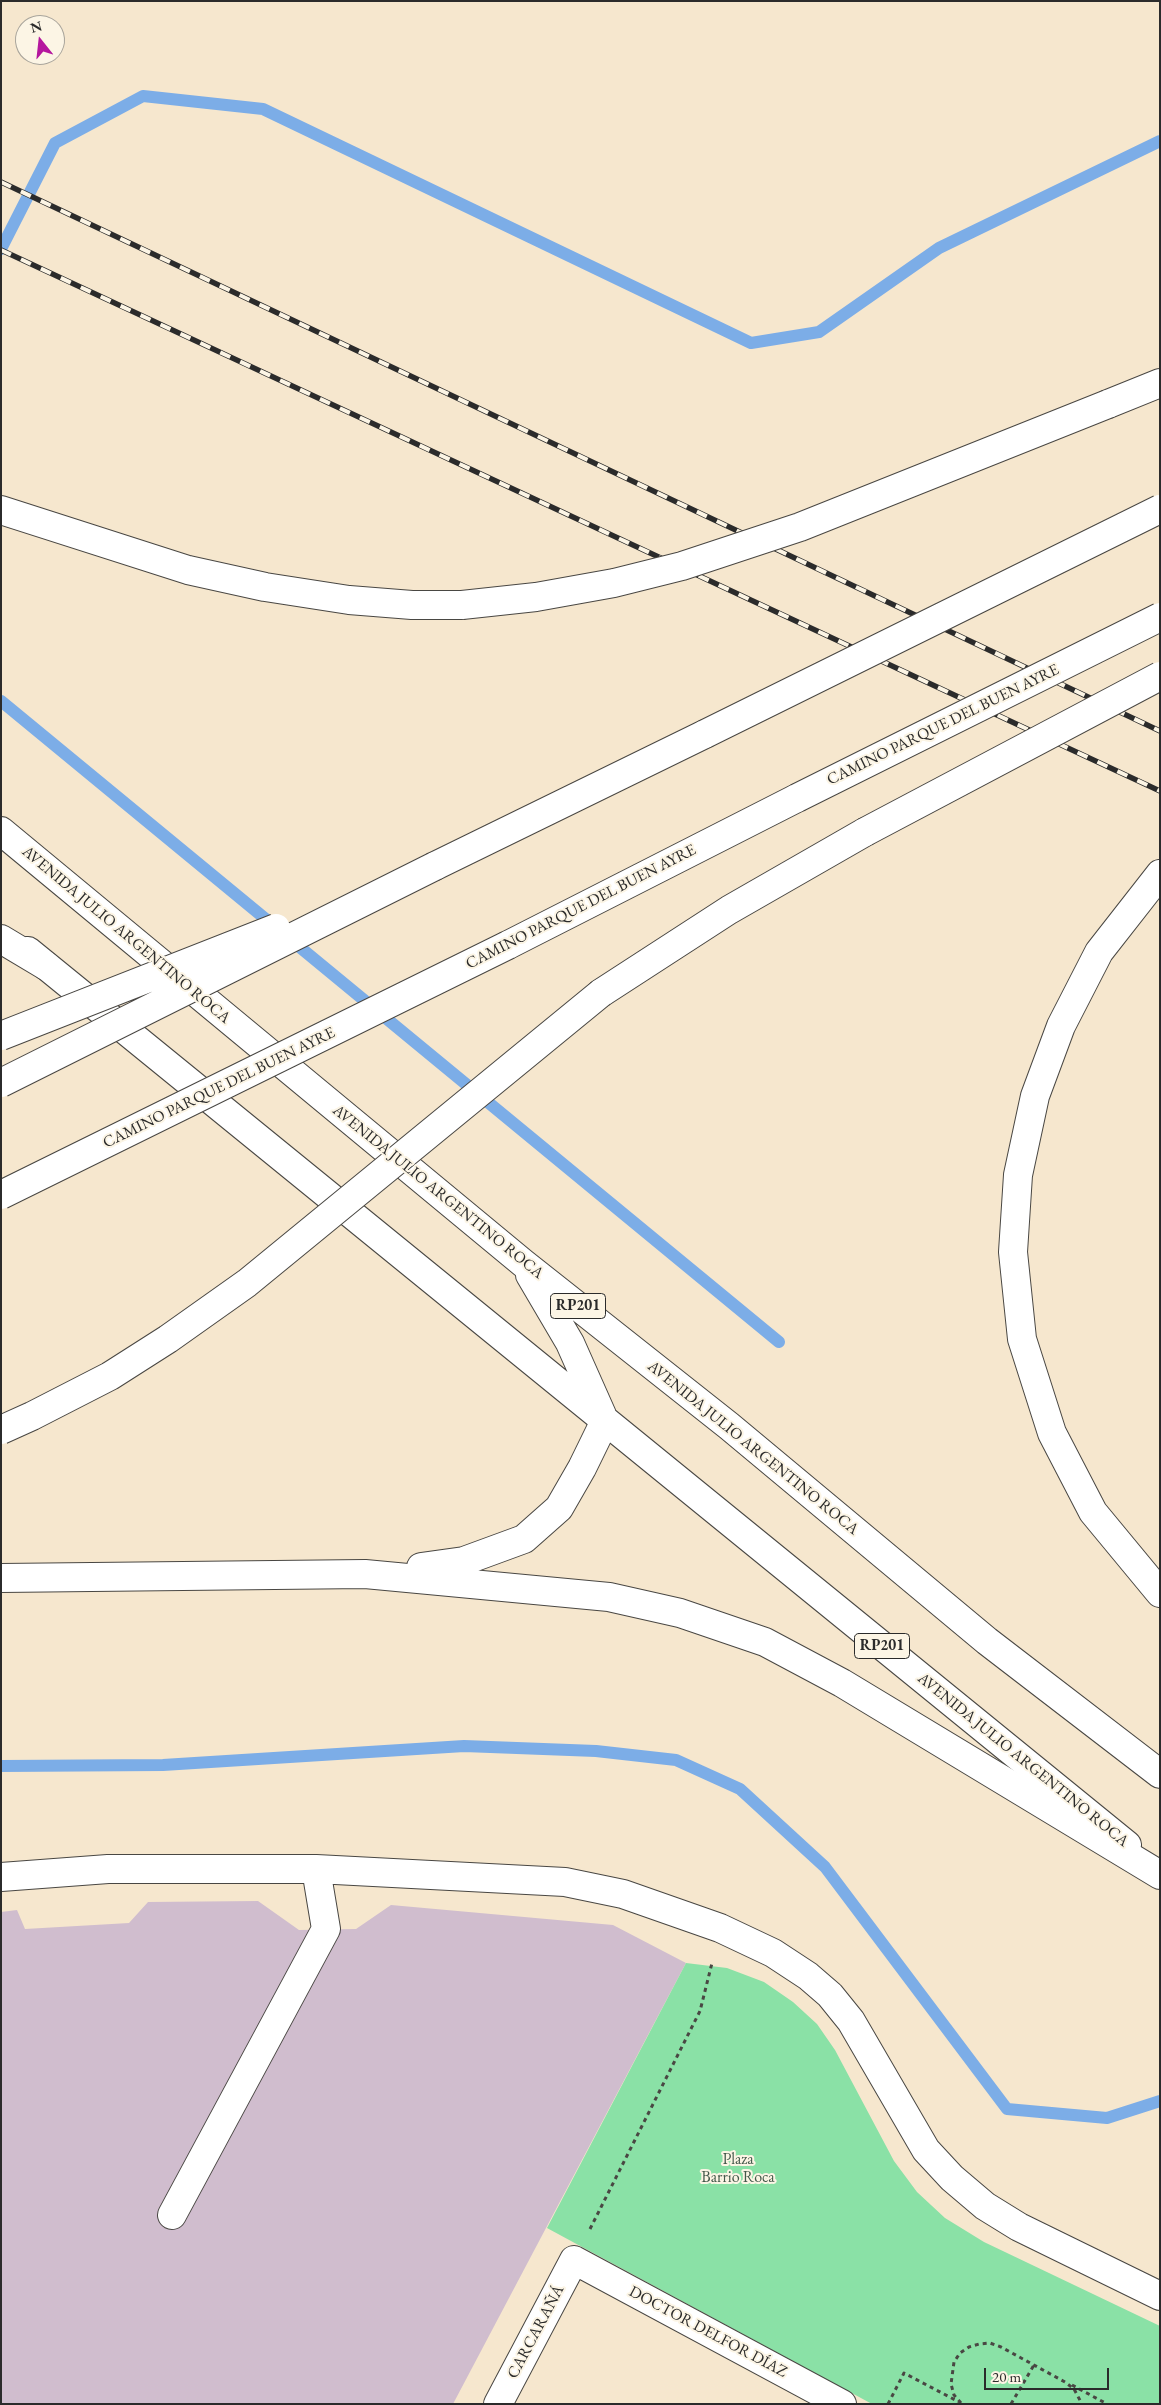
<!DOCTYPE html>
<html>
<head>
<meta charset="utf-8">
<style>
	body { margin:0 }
	#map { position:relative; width:1161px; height:2405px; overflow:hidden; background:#f6e7ce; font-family:"EB Garamond",serif }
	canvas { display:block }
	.frame { position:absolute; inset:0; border:2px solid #2b2b2b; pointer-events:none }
	.north { position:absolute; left:15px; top:15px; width:50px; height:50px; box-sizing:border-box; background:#fcf5e5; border:1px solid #a8a49b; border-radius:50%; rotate:344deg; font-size:14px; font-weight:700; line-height:20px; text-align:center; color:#2b2b2b }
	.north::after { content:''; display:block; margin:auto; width:18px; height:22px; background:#b5179e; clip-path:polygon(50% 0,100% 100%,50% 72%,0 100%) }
	.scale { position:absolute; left:984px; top:2368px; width:125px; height:22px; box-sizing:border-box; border:2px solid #2b2b2b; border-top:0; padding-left:6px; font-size:15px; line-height:18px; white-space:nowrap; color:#2b2b2b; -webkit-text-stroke:4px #fcf5e5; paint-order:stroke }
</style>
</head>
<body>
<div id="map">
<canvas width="1161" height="2405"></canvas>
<div class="frame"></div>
<div class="north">N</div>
<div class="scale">20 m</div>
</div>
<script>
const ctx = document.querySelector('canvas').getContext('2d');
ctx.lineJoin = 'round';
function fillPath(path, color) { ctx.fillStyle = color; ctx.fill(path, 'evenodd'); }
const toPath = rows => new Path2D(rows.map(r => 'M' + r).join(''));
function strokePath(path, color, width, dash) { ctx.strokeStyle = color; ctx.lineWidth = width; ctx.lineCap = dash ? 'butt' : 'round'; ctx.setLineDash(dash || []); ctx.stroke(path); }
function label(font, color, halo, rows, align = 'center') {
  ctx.font = font + ' "EB Garamond",serif'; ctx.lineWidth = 4; ctx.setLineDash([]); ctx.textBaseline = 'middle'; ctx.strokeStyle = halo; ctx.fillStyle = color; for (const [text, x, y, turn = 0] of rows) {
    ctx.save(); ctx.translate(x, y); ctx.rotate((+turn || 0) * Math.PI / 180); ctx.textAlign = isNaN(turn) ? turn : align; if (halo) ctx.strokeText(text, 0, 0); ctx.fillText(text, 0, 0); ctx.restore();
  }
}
const industrial = toPath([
	[258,1901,299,1930,356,1929,391,1905,613,1925,686,1963,453,2404,1,2404,1,1912,17,1910,25,1929,129,1923,148,1902]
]);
const green = toPath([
	[686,1963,727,1968,764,1982,793,2002,817,2024,835,2050,894,2161,917,2192,945,2218,984,2242,1160,2326,1160,2404,872,2404,547,2228]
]);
const stream = toPath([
	[1,249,55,143,143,96,263,109,751,343,819,332,939,248,1160,141],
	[1,701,779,1342],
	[1,1766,163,1765,464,1746,596,1751,676,1760,740,1789,825,1867,1007,2109,1107,2118,1160,2101]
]);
const path = toPath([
	[590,2229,700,2011,712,1963],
	[1072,2385,1107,2404],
	[961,2403,954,2395,951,2384,954,2362,960,2353,969,2347,979,2344,990,2343,1001,2347,1065,2382,1074,2389,1082,2404],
	[888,2404,904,2373,959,2402],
	[1011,2404,1034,2365]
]);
const minor = toPath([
	[1,1877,108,1869,316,1869,565,1882,623,1894,720,1928,773,1953,808,1976,830,1995,851,2021,926,2150,952,2178,985,2206,1019,2227,1160,2296],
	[172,2215,326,1929,316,1869],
	[498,2404,574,2260,842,2404]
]);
const major = toPath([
	[1,831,523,1263,729,1426,987,1641,1160,1774],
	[28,951,1127,1845],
	[530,1275,570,1343,602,1415]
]);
const highway = toPath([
	[1108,404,1160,383],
	[1,510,188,570,265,587,349,600,412,605,462,605],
	[435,866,705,734],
	[1160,874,1099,952,1061,1026,1035,1096,1018,1175,1013,1252,1022,1339,1052,1433,1093,1512,1160,1593],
	[1,939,46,966],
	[508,945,797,798],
	[601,993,729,910,865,832],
	[421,1567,464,1561,524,1539,559,1508,582,1468,605,1421],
	[1,1578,365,1574,609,1597,680,1613,765,1642,842,1683,1160,1875]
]);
const rail = toPath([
	[1,182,1160,731],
	[1,250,1160,791]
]);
const highwayBridge = toPath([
	[462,605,536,597,614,583,682,566,800,527,1108,404],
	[705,734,1160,509],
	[797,798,1160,617],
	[865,832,1160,676],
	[1,1036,276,928],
	[1,1083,435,866],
	[1,1195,508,945],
	[1,1430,32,1416,110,1376,168,1339,247,1283,601,993]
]);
const shields = [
	[578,1306,55],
	[882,1646,55]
];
const shieldNames = [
	["RP201",578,1306],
	["RP201",882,1646]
];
const streetNames = [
	["CAMINO PARQUE DEL BUEN AYRE",943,725,-26],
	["CAMINO PARQUE DEL BUEN AYRE",581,907,-27],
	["AVENIDA JULIO ARGENTINO ROCA",126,935,40],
	["CAMINO PARQUE DEL BUEN AYRE",219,1088,-26],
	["AVENIDA JULIO ARGENTINO ROCA",438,1192,39],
	["AVENIDA JULIO ARGENTINO ROCA",753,1448,39],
	["AVENIDA JULIO ARGENTINO ROCA",1023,1760,39],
	["CARCARAÑÁ",536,2332,-62],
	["DOCTOR DELFOR DÍAZ",708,2332,28]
];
const parkNames = [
	["Plaza",738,2160],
	["Barrio Roca",738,2178]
];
fillPath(industrial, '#d0bdce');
fillPath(green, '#8ae1a6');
strokePath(stream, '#7cade7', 12);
strokePath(minor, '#494743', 30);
strokePath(major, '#494743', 30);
strokePath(highway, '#494743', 30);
strokePath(path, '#494743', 3, [4, 4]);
strokePath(minor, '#fff', 28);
strokePath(major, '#fff', 28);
strokePath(highway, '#fff', 28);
strokePath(rail, '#2b2b2b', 5.5);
strokePath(rail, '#fcf5e5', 4, [11]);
strokePath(highwayBridge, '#494743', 30, []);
strokePath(highwayBridge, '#fff', 28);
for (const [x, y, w] of shields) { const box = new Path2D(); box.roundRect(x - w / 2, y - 12.5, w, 25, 4); ctx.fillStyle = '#fcf5e5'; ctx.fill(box); strokePath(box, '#2b2b2b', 1); }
label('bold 15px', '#2b2b2b', null, shieldNames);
label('16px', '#2b2b2b', '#fcf5e5', streetNames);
label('16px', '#43584a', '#fcf5e5', parkNames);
</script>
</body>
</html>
